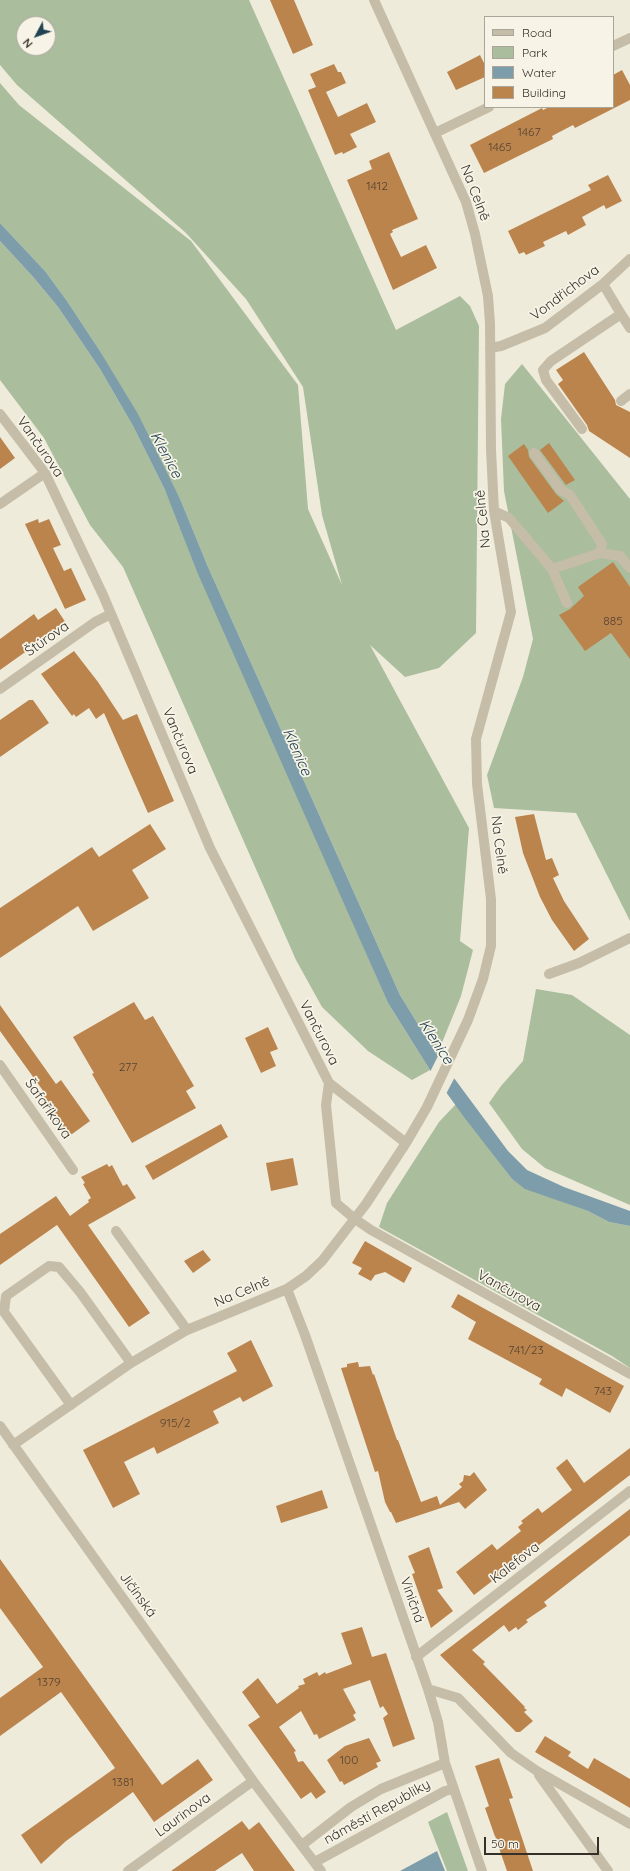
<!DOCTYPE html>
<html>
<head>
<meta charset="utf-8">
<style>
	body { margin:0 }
	#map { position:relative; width:630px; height:1871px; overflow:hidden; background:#efebdb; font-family:Quicksand,sans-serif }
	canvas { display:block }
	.legend { position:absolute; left:484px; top:16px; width:130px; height:92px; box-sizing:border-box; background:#f7f4e7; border:1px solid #a9a59b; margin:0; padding:5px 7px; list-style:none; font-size:12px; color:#342f28 }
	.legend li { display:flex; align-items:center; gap:8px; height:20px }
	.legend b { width:20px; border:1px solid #a9a59b }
	.north { position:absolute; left:16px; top:16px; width:40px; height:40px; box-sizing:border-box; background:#f7f4e7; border:1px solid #a9a59b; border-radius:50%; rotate:229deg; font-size:11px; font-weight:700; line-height:16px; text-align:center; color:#342f28 }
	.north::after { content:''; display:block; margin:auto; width:14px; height:18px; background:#214252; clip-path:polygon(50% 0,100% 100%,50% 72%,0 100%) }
	.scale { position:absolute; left:484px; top:1837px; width:115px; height:18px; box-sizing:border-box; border:2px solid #342f28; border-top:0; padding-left:5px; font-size:12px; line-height:14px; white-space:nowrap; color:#342f28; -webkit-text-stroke:3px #f7f4e7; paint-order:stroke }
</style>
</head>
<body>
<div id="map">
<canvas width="630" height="1871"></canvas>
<ul class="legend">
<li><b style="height:5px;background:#c6bda8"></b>Road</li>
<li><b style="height:11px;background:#aabd9d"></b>Park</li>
<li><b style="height:11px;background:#7d9daa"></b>Water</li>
<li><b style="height:11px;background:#bb844d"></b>Building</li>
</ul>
<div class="north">N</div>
<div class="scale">50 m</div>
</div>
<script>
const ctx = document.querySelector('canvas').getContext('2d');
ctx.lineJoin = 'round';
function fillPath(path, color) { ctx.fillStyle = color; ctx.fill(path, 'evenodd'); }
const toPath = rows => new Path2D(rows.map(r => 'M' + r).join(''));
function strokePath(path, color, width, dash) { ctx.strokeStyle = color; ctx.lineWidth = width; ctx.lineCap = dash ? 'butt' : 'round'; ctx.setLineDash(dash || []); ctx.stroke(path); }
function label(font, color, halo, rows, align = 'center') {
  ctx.font = font + ' Quicksand,sans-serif'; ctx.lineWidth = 3.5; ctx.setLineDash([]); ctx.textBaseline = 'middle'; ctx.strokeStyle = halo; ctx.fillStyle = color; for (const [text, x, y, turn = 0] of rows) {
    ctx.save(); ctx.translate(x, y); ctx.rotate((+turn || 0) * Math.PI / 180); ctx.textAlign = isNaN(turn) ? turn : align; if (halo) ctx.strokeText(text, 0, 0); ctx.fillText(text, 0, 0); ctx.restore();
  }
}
const green = toPath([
	[0,0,249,0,396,330,460,296,470,306,479,326,476,633,439,668,405,677,370,645,469,828,460,941,473,950,461,996,437,1055,400,995,208,567,181,501,98,348,67,301,45,271,0,223,0,83,19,105,191,241,298,385,308,509,342,585,322,515,303,387,246,299,186,233,17,85,0,65],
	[24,24,48,24,48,48,24,48],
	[0,241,34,278,58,307,100,369,133,426,165,490,388,1003,430,1070,412,1080,368,1051,322,1007,296,960,123,567,90,525,44,438,0,380],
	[522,364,630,499,630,921,576,813,494,808,487,775,523,677,533,639,504,491,501,419,505,384],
	[536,989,572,995,630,1035,630,1205,545,1168,522,1149,489,1103,501,1086,523,1061],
	[456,1104,512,1179,525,1188,588,1211,609,1222,630,1226,630,1368,612,1356,379,1227,387,1203,439,1122],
	[447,1812,468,1871,447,1871,428,1822]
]);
const water = toPath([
	[0,223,45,271,67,301,98,348,138,414,181,501,208,567,400,995,437,1055,508,1151,527,1170,564,1187,630,1211,630,1226,609,1222,588,1211,525,1189,512,1179,464,1117,430,1070,388,1003,198,574,165,490,133,426,100,369,58,307,34,278,0,241],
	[437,1851,445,1871,400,1871]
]);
const pier = toPath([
	[439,1054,456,1075,446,1094,430,1072]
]);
const building = toPath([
	[270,0,294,0,313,45,293,54],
	[480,55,485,65,485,77,456,90,447,72],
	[334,64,338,72,341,72,346,83,326,92,338,117,367,103,376,122,350,134,357,147,343,154,342,152,335,155,308,90,316,87,310,74],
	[622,70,630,85,630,100,575,128,573,125,552,136,553,139,484,173,470,145,542,108,543,110,549,107,613,107,613,75],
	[389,152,418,219,392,230,393,232,390,234,401,257,426,245,437,268,393,290,347,180,372,169,369,161],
	[608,175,622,201,606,209,604,205,582,217,586,225,568,235,566,231,543,242,545,246,526,255,524,252,519,254,508,231,591,190,588,185],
	[584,352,615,400,616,405,630,412,630,458,589,431,587,425,558,384,563,380,556,370],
	[0,437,15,458,0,469],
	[549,443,575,480,566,485,540,450],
	[524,444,528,450,529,457,556,494,564,501,548,513,508,456],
	[38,519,39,523,49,519,61,545,53,548,64,571,71,568,86,600,65,609,25,524],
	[613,562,630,587,630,659,611,633,585,651,559,615,570,609,584,596,578,587],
	[56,608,66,623,0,670,0,639,34,614,38,620],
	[74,651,98,682,123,720,137,714,174,801,148,813,104,713,96,719,89,708,76,717,74,714,72,716,41,674],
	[29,700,33,700,49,723,0,757,0,720],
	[534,814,546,860,552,858,559,875,553,878,564,901,589,939,574,951,552,920,540,897,523,853,515,817],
	[150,824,166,849,132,870,149,898,93,931,78,906,0,958,0,908,92,847,99,857],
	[134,1002,145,1020,153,1016,194,1086,186,1091,196,1108,132,1143,92,1074,94,1073,73,1037],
	[0,1005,56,1084,61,1080,90,1121,68,1137,39,1096,44,1092,0,1031],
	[268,1027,278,1049,270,1052,276,1066,261,1073,245,1038],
	[221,1124,228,1137,153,1180,145,1166],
	[293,1158,298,1185,271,1191,266,1163],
	[107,1164,109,1167,112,1165,123,1186,127,1184,136,1198,88,1225,150,1313,129,1327,57,1225,0,1265,0,1234,56,1196,70,1216,89,1202,88,1200,91,1198,83,1184,85,1183,81,1177],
	[365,1241,412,1268,404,1283,385,1272,375,1275,371,1281,358,1274,362,1268,352,1263],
	[203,1250,211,1260,193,1273,184,1261],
	[458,1294,624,1386,610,1413,566,1388,562,1397,539,1384,542,1379,468,1339,476,1322,451,1307],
	[251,1340,273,1386,243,1402,240,1397,213,1411,219,1423,157,1454,154,1447,124,1462,140,1494,113,1508,83,1450,237,1371,227,1353],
	[358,1362,359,1367,370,1366,373,1375,374,1374,397,1440,398,1440,421,1502,437,1496,440,1505,462,1487,459,1484,463,1481,464,1475,470,1476,474,1472,487,1490,465,1509,459,1502,396,1523,391,1512,390,1512,385,1502,378,1471,375,1472,341,1368,347,1367,347,1364],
	[630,1448,630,1475,474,1595,456,1572,492,1544,497,1550,521,1531,518,1527,523,1523,521,1521,538,1508,542,1513,572,1490,556,1468,567,1459,584,1483],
	[322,1490,328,1508,281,1523,276,1506],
	[630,1509,630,1535,544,1602,547,1606,526,1620,528,1622,518,1630,516,1627,509,1632,504,1625,472,1650,485,1662,483,1664,525,1707,524,1708,527,1710,524,1712,533,1721,520,1732,516,1732,440,1655],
	[429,1547,443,1588,437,1590,453,1611,431,1628,412,1574,415,1573,408,1556],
	[0,1559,162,1785,198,1759,213,1780,154,1822,133,1792,66,1841,41,1864,21,1835,115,1768,61,1692,0,1736,0,1698,43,1667,0,1608],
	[362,1627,372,1657,386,1653,415,1739,393,1747,383,1718,388,1714,383,1706,380,1708,370,1680,343,1689,356,1713,353,1715,356,1720,319,1739,317,1734,314,1735,301,1711,279,1727,296,1751,294,1752,298,1762,303,1761,326,1792,316,1799,311,1792,301,1799,248,1725,260,1717,242,1692,258,1678,277,1704,299,1688,298,1686,305,1684,303,1679,317,1672,319,1676,325,1672,326,1674,352,1664,341,1633],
	[545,1736,571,1752,568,1756,588,1769,594,1758,630,1779,630,1808,535,1752],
	[369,1738,381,1761,376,1763,378,1767,344,1785,342,1781,340,1782,327,1760,345,1746],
	[499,1758,513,1798,509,1799,533,1871,507,1871,485,1808,489,1806,475,1766],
	[242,1821,249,1830,259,1822,295,1871,254,1871,242,1853,215,1871,171,1871]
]);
const minor = toPath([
	[613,46,630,38],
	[435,133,489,107],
	[621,314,630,328],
	[490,348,501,346,545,328,603,284,630,259],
	[621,401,630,394],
	[0,414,45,473,103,595,210,848,329,1083,406,1143],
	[582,429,546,380,543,370,551,361,621,314,603,284],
	[534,453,561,490,570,495,602,544,600,553,552,569],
	[0,504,45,473],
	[494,511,509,518,552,569,567,603],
	[600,553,620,556,630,568],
	[0,689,95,622,111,614],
	[549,974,579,963,630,938],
	[0,1065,73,1170],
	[329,1083,326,1105,336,1203,355,1219,371,1230,630,1374],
	[116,1231,187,1330],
	[287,1289,305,1335,428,1689,438,1722,445,1763,482,1871],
	[71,1405,4,1312,6,1296,49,1266,59,1267,80,1292,131,1363],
	[0,1426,253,1781,321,1871],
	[13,1445,131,1363,187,1330,287,1289,306,1276,322,1261,366,1204,406,1143,427,1107,468,1020,483,979,491,946,491,899,477,784,476,739,511,612,494,511,491,450,490,323,488,296,475,234,466,202,374,0],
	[416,1657,630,1491],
	[428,1689,458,1698,511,1753,537,1771,630,1824],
	[539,1775,608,1871],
	[302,1845,351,1807,381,1789,445,1763],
	[315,1862,445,1791,453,1789],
	[128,1871,253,1781]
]);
const numberNames = [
	["1467",529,132],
	["1465",500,147],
	["1412",377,186],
	["885",613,621],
	["277",128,1067],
	["741/23",526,1350],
	["743",603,1391],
	["915/2",175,1423],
	["1379",49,1682],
	["100",349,1760],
	["1381",123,1782]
];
const streetNames = [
	["Na Celně",475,193,69],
	["Vondřichova",565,293,-37],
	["Vančurova",40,447,55],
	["Na Celně",483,519,-96],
	["Štúrova",47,639,-35],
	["Vančurova",180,741,67],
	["Na Celně",499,845,83],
	["Vančurova",319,1033,63],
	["Šafaříkova",48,1109,55],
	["Vančurova",509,1291,29],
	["Na Celně",242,1292,-23],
	["Kalefova",515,1563,-38],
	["Jičínská",138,1595,54],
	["Viničná",412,1600,71],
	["náměstí Republiky",377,1812,-29],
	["Laurinova",183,1815,-36]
];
const waterNames = [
	["Klenice",166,455,62],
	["Klenice",297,752,66],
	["Klenice",436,1042,57]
];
fillPath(green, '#aabd9d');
fillPath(water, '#7d9daa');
fillPath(pier, '#efebdb');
fillPath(building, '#bb844d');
strokePath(minor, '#c6bda8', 10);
label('12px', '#564431', null, numberNames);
label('14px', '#342f28', '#f7f4e7', streetNames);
label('italic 15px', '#214252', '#f7f4e7', waterNames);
</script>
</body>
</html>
